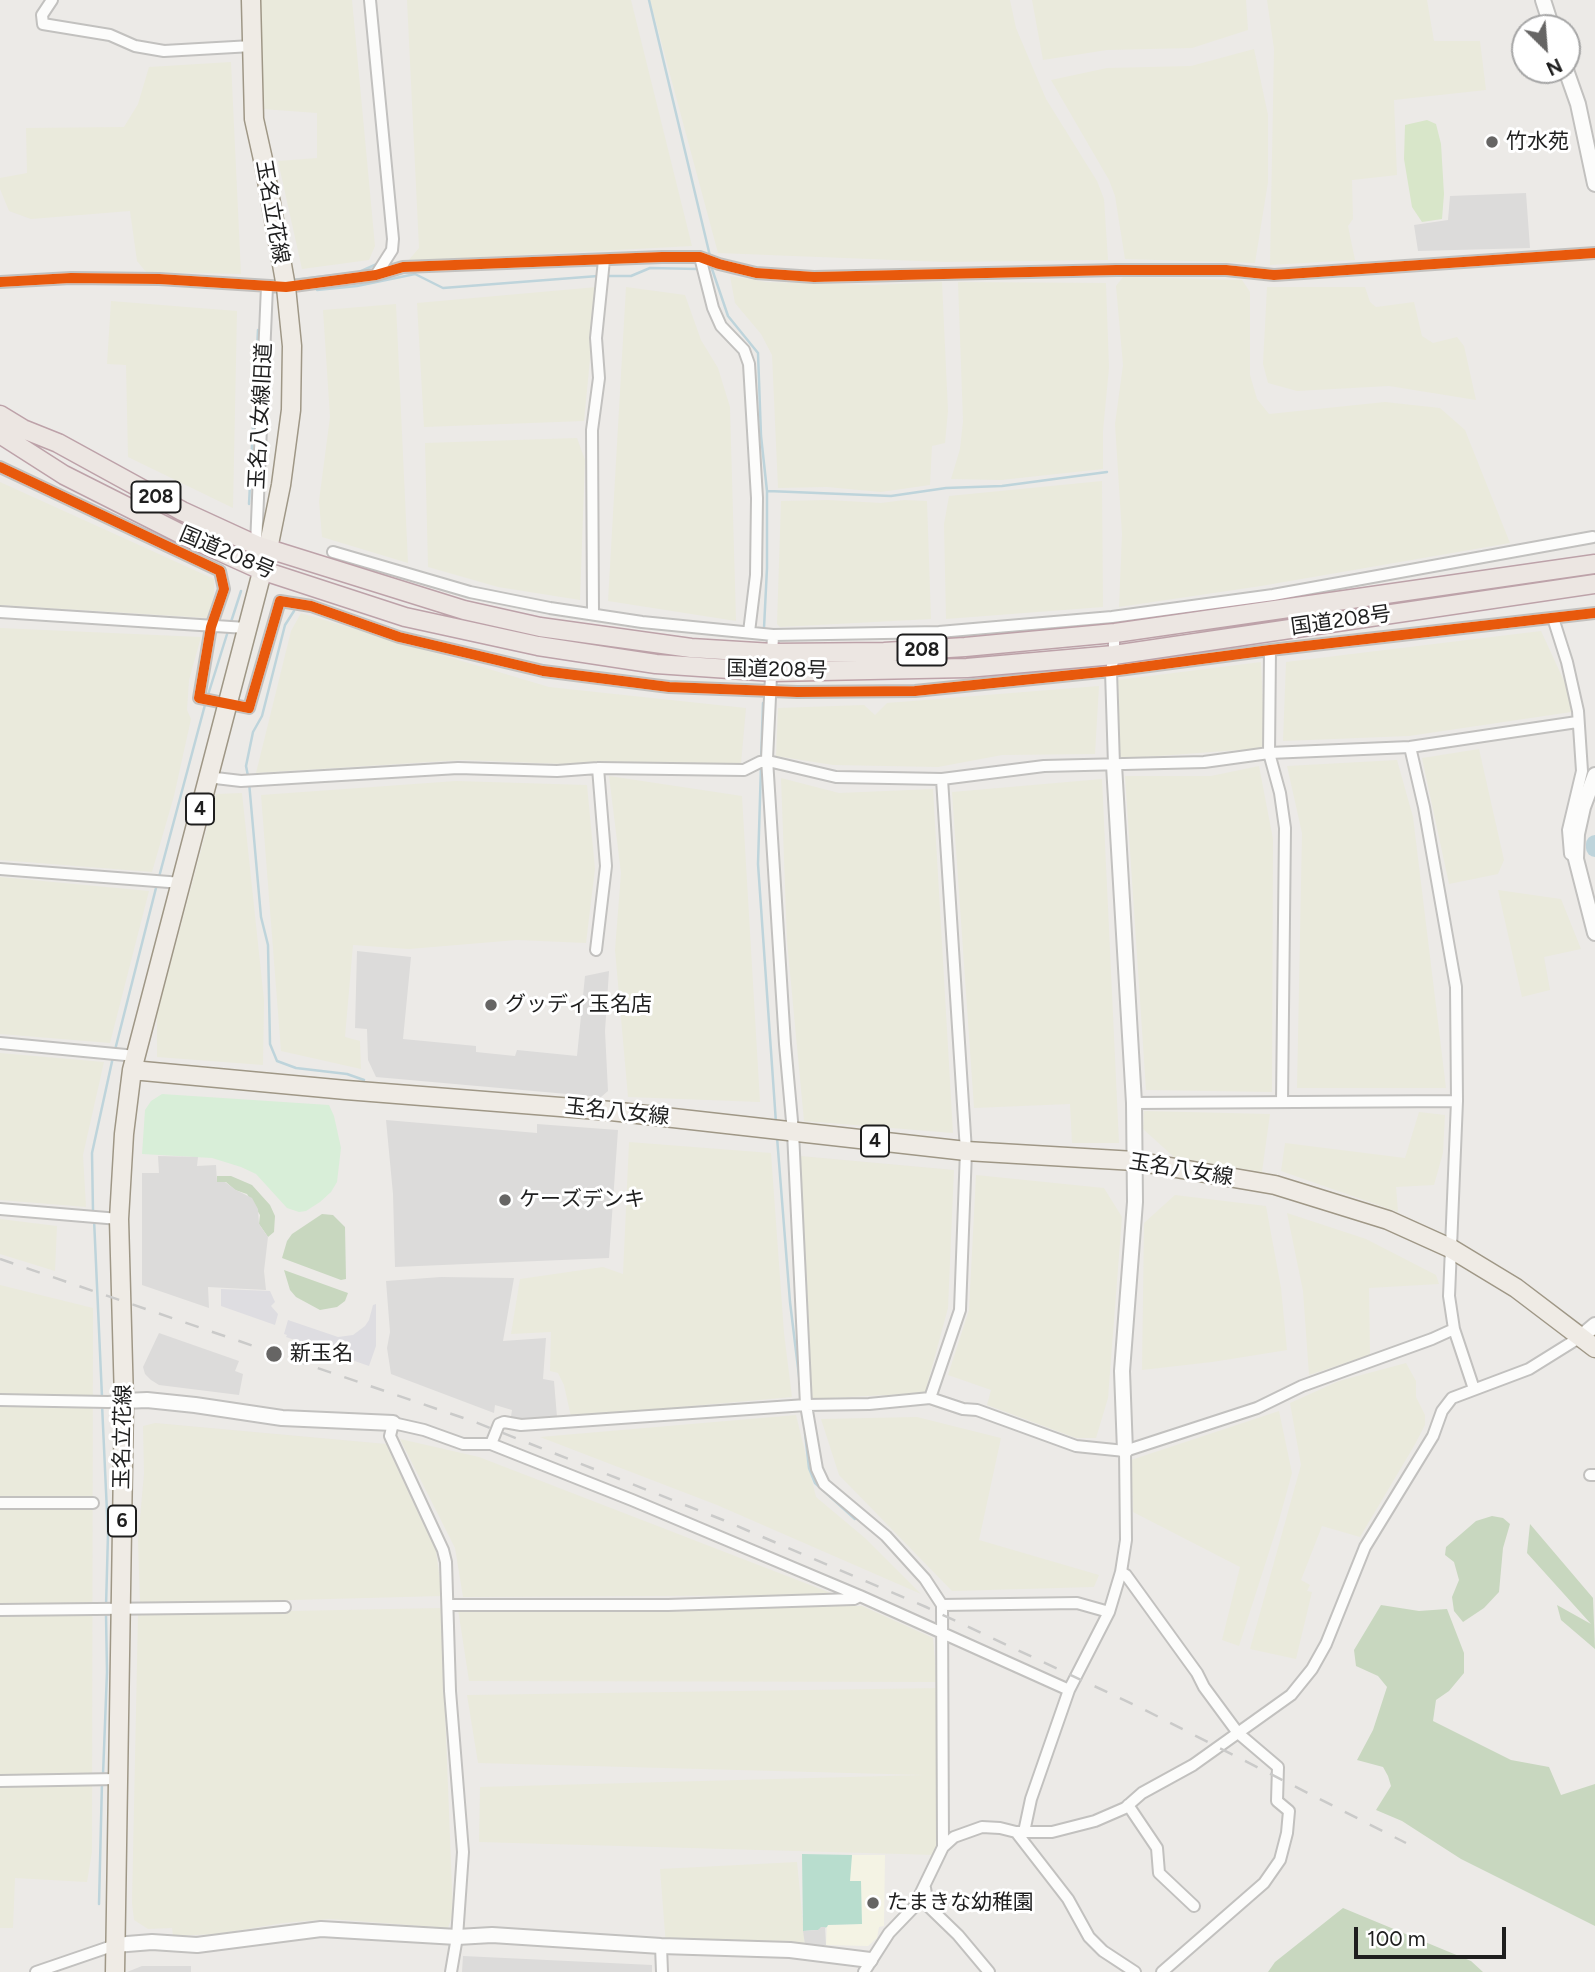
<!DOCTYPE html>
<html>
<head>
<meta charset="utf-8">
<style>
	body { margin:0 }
	#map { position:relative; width:1595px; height:1972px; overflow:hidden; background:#eceae7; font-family:Figtree,sans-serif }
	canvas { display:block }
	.north { position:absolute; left:1511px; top:14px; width:70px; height:70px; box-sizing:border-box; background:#fff; border:2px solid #a5a5a5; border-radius:50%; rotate:155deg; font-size:19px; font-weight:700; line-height:28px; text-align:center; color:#1e1e1e }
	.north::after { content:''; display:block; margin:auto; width:24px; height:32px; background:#666564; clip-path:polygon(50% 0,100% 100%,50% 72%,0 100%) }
	.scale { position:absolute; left:1354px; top:1927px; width:152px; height:32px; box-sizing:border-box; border:4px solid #1e1e1e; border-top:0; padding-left:9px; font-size:21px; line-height:24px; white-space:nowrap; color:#1e1e1e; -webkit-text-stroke:5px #fff; paint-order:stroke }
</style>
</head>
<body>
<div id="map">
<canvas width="1595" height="1972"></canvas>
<div class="north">N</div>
<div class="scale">100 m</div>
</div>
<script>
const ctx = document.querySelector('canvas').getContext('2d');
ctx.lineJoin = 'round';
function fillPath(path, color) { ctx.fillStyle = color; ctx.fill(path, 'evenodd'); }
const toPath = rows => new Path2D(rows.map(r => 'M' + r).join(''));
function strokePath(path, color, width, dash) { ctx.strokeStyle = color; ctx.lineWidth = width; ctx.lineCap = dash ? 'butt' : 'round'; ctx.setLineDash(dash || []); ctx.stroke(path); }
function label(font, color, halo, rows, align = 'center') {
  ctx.font = font + ' Figtree,"Noto Sans JP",sans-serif'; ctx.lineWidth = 6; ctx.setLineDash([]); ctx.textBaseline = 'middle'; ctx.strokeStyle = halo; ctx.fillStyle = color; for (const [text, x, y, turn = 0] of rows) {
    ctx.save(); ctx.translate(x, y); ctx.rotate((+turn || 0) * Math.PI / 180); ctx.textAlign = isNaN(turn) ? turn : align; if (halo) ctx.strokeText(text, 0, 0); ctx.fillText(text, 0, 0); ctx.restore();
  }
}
const education = toPath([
	[852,1855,885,1855,884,1926,879,1927,877,1938,868,1946,826,1945,827,1925,861,1924,849,1881]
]);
const farmland = toPath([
	[256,0,352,0,375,246,369,260,302,269,278,161,317,158,317,113,262,109],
	[407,0,631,0,692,246,408,261,419,248],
	[650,0,1010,0,1016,28,1046,99,1097,181,1104,199,1108,260,945,262,718,253],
	[1032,0,1246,0,1248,30,1192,48,1107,50,1043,60],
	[1267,0,1427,0,1434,41,1480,41,1486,90,1394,100,1397,175,1352,180,1353,219,1348,226,1355,260,1270,265,1274,49],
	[1254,49,1268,115,1268,182,1255,263,1125,259,1115,196,1109,180,1051,80,1107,68,1191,66],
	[231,62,241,274,146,272,137,261,130,211,31,219,9,211,0,189,0,178,27,173,26,128,124,127,138,104,149,67],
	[730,276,766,282,874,285,942,282,948,411,945,443,932,446,930,485,881,492,827,487,778,488,772,355,761,334,735,303],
	[1123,277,1242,280,1250,292,1250,375,1257,399,1269,414,1385,402,1440,408,1465,430,1510,543,1261,586,1119,607,1122,534,1115,424,1123,365,1116,286],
	[958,282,1106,283,1109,368,1103,431,1103,469,1001,480,951,479,960,449,963,421],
	[597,287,584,421,424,427,417,303],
	[626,287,685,295,701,340,718,368,730,407,736,621,608,601],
	[1267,287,1365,287,1370,302,1376,307,1414,302,1422,336,1433,343,1457,337,1464,346,1476,400,1389,386,1297,391,1268,383,1263,364],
	[111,301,237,311,233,508,128,457,126,365,107,364],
	[396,304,408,563,322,537,319,501,330,417,323,310],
	[577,438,585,460,580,600,498,587,428,567,425,443],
	[1102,481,1103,607,946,619,944,524,949,496],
	[0,482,214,579,214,595,207,618,0,605],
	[827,500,881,503,904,500,927,501,931,619,780,627,777,624,781,501],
	[301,613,549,687,746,708,741,763,588,765,462,760,256,773,291,631],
	[0,628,201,637,189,680,187,710,191,719,174,796,152,872,0,860],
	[1541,631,1578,711,1409,736,1283,741,1286,662],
	[1261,662,1265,748,1119,759,1118,680],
	[1099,686,1095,754,1002,755,938,767,833,765,776,756,778,708,864,705,875,715,887,703],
	[1479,749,1504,860,1498,874,1449,884,1422,758],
	[1397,760,1413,817,1446,1088,1297,1088,1302,833,1287,766],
	[1259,766,1273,839,1272,1092,1146,1090,1125,776,1211,776],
	[609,776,742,796,760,1102,628,1097,615,950,621,873],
	[781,778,839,793,933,789,953,1133,804,1121,787,941],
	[1102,779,1119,1143,1072,1143,1070,1104,974,1108,952,792],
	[456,781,587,785,595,869,586,943,517,940,409,949,353,945,345,1037,360,1041,361,1069,281,1051,261,795],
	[242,793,264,1000,263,1065,157,1057,157,1015,216,794],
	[0,877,149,891,110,1043,0,1034],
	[1498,890,1561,899,1581,949,1544,957,1550,990,1522,997],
	[0,1053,104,1062,83,1155,86,1207,0,1200],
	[1144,1111,1270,1114,1262,1172,1174,1157,1143,1129],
	[1419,1112,1445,1115,1443,1153,1434,1185,1396,1187,1398,1212,1281,1171,1285,1143,1405,1158],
	[629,1142,771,1153,784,1333,792,1397,571,1417,564,1385,558,1373,550,1371,551,1332,511,1334,520,1279,603,1267,623,1274],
	[800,1156,954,1170,948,1308,925,1393,811,1399],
	[976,1175,1104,1188,1122,1217,1108,1398,1096,1438,1076,1438,987,1405,991,1390,948,1375,969,1310],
	[1175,1195,1266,1206,1281,1288,1287,1350,1212,1362,1142,1370,1144,1223],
	[1287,1213,1366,1239,1436,1275,1439,1284,1369,1288,1370,1355,1309,1375,1303,1291],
	[0,1219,57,1226,55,1271,0,1254],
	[0,1285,93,1308,92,1852,87,1882,15,1878,13,1928,0,1928],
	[1406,1363,1416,1381,1416,1397,1425,1415,1425,1425,1414,1446,1360,1537,1322,1526,1301,1580,1310,1585,1307,1591,1312,1592,1296,1659,1250,1649,1301,1465,1290,1403,1339,1381],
	[1279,1411,1292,1473,1278,1524,1239,1646,1222,1640,1240,1567,1133,1512,1131,1460],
	[796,1415,816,1497,865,1538,921,1594,717,1505,540,1437],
	[917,1417,1001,1438,979,1540,1099,1575,1094,1587,952,1591,839,1475,821,1419],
	[155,1423,386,1444,436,1551,442,1596,140,1604,138,1540,144,1474,143,1426],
	[400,1439,479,1457,836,1595,463,1597,455,1548],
	[862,1606,933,1638,937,1682,469,1681,458,1609],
	[441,1608,453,1914,448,1928,330,1919,283,1923,218,1934,173,1936,172,1928,148,1929,134,1920,132,1903,138,1614],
	[943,1688,943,1775,936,1855,479,1842,480,1787,924,1775,478,1763,467,1695],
	[797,1862,805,1945,666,1946,660,1869]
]);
const grass = toPath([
	[1427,120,1436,124,1441,144,1444,194,1442,219,1422,222,1412,207,1404,159,1405,125]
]);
const forest = toPath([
	[217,1176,231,1176,252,1185,270,1205,275,1216,274,1232,268,1237,259,1224,260,1215,247,1194,235,1190,226,1182,217,1183],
	[322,1214,333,1215,345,1227,346,1279,341,1280,282,1258,287,1241,292,1234],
	[284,1270,348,1293,345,1301,337,1307,320,1310,296,1297,290,1290],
	[1492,1516,1503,1518,1510,1524,1503,1548,1499,1592,1484,1608,1463,1622,1454,1611,1452,1597,1459,1580,1454,1562,1445,1555,1446,1547,1476,1521],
	[1530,1524,1593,1598,1595,1649,1561,1620,1557,1605,1591,1624,1527,1553],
	[1381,1605,1419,1611,1447,1609,1464,1653,1464,1673,1449,1691,1436,1700,1433,1721,1511,1760,1549,1767,1561,1795,1595,1784,1595,1926,1461,1859,1402,1821,1376,1810,1391,1786,1388,1776,1383,1767,1357,1760,1373,1730,1387,1687,1378,1676,1356,1666,1354,1650],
	[1343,1908,1471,1961,1483,1972,1268,1972,1275,1962]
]);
const park = toPath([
	[162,1094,329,1105,334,1116,341,1148,337,1182,331,1192,320,1202,306,1211,299,1212,287,1208,256,1174,241,1167,212,1158,142,1154,145,1110,151,1101]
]);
const pitch = toPath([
	[802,1854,852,1855,850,1881,861,1881,862,1924,828,1925,827,1927,818,1930,803,1931]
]);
const parking = toPath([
	[1526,193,1530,248,1418,251,1414,225,1448,220,1450,196],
	[357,951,411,957,403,1039,476,1046,476,1052,515,1056,517,1050,577,1056,585,976,609,971,605,1031,608,1091,601,1097,376,1077,368,1060,367,1029,355,1028],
	[386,1120,537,1133,537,1124,618,1130,609,1258,395,1267,393,1194],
	[158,1156,198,1157,197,1166,216,1165,217,1182,225,1182,236,1190,252,1198,258,1209,259,1224,268,1237,264,1271,266,1290,208,1287,209,1308,142,1285,142,1173,159,1173],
	[441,1277,514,1278,503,1341,546,1338,543,1379,554,1381,557,1417,510,1423,512,1410,495,1405,494,1413,391,1374,387,1348,390,1332,386,1281],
	[159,1333,239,1361,235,1371,243,1374,239,1395,159,1385,151,1380,145,1374,143,1367],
	[821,1927,825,1927,826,1945,805,1945,803,1931,818,1930],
	[463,1956,652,1965,652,1972,462,1972],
	[142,1966,191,1966,191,1972,127,1972]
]);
const plaza = toPath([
	[221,1289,270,1291,275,1302,271,1306,278,1314,275,1325,221,1306],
	[376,1304,376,1346,369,1366,286,1337,287,1335,284,1334,288,1320,338,1337,353,1335,365,1326,369,1320,373,1305]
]);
const stream = toPath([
	[649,0,710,256],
	[711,266,728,316,758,353,761,436,767,491,767,568,764,628],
	[605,276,631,276,650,268,698,269],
	[292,280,359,272,377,264],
	[317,290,357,286,415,274,443,288,598,276],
	[768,491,891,496,946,488,1002,486,1107,472],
	[249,504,258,330],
	[230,625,241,591],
	[208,695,228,631],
	[761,760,763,703],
	[761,766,758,864,776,1123],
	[248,776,246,766,253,732,262,716,285,625,294,611],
	[249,782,261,917,268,945,270,1044,277,1061,296,1068,347,1074,364,1080],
	[159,877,206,701],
	[115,1050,157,884],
	[777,1137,790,1302,800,1384],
	[93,1212,92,1153,113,1057],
	[94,1219,102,1397],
	[102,1404,108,1534,106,1607],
	[805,1433,809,1468,815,1483,855,1519],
	[103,1775,107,1672,106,1614],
	[99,1904,102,1782]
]);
const river = toPath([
	[1595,844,1595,848]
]);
const minor = toPath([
	[52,0,42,15,43,24,110,35,135,46,164,51,252,46],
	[370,0,393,239,392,250,376,275],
	[700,257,713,308,721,326,744,350,749,364,757,498,756,575,749,632],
	[0,282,71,278,159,279,286,287,376,275,403,267,662,257,700,257,719,264,756,273,814,277,1116,270,1226,270,1274,275,1595,253],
	[0,467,220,571,224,589,211,627,199,698,249,708,280,601,311,606,399,637,543,671,669,687,797,692,915,691,1111,671,1270,650,1595,613],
	[256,545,267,286],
	[333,552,470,592,550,608,642,622,773,635,939,632,1112,617,1273,595,1593,537],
	[0,612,246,628],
	[593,613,592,430,599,378,596,338,604,260],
	[1553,618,1567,662,1578,711,1582,771,1568,830,1570,854,1574,857],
	[1114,630,1114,655,1111,671,1114,765],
	[773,635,767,759,785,1044,793,1132,806,1405,817,1469,824,1484,886,1536,925,1579,942,1605,943,1847,914,1907,889,1933,864,1972],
	[1270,650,1269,753,1280,793,1285,828,1282,1102],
	[1410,747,1424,807,1456,987,1457,1101,1449,1296,1454,1329,1474,1389],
	[207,777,241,781,458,768,557,771,598,768],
	[0,869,182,883],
	[596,950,606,866,598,768,744,770,760,762,768,761,836,777,942,779,1044,766,1204,762,1269,753,1410,747,1577,722],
	[0,1043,136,1056],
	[1134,1103,1457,1101],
	[0,1209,119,1219],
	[930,1398,960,1310,966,1151,942,779],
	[0,1400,108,1402,124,1401],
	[491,1444,499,1424,504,1422,521,1425,806,1405,869,1404,930,1398,963,1409,977,1410,1076,1446,1125,1451,1257,1408,1302,1386,1432,1339,1454,1329],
	[1590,1475,1595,1475],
	[0,1503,93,1503],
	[1121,1572,1126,1575,1197,1673,1204,1687,1238,1733,1278,1767,1277,1801,1289,1811,1287,1833,1280,1860,1264,1883,1162,1972],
	[449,1605,668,1605,854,1599,860,1596],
	[942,1605,1077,1603,1109,1612],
	[0,1610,285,1607],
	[0,1781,117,1779],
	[1128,1805,1157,1848,1159,1873,1194,1906],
	[1016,1832,1068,1899,1089,1937,1103,1951,1135,1972],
	[1024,1832,1031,1799,1069,1690,1109,1612,1121,1572,1126,1540,1125,1451],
	[943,1847,954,1837,982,1827,1000,1828,1016,1832,1052,1832,1095,1821,1125,1808,1142,1793,1193,1765,1291,1695,1312,1669,1326,1644,1365,1547,1433,1436,1442,1411,1452,1398,1529,1369,1582,1336],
	[925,1888,928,1906,958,1935,989,1972],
	[661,1946,662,1972],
	[36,1972,115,1945],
	[451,1972,457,1937,463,1852,450,1691,446,1562,443,1550,390,1436,393,1423,424,1430,463,1444,491,1444,632,1500,860,1596,1069,1690]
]);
const tertiary = toPath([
	[1543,0,1552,28],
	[1566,70,1578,104,1595,184],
	[1114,765,1134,1103,1135,1202,1122,1371,1125,1451],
	[1595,775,1583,807,1577,834,1576,859,1595,933],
	[1582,1336,1595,1325],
	[124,1401,147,1400,195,1405,282,1418,393,1423],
	[115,1945,152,1942,197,1945,321,1929,457,1937,492,1935,661,1946,790,1950,870,1960]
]);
const primary = toPath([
	[132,1070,346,1090,611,1111,966,1151,1135,1161,1275,1185,1388,1220,1450,1248,1516,1288,1595,1348],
	[115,1972,124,1401,119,1219,124,1134,132,1070,268,549,281,485,291,410,292,346,286,287,264,164,254,119,251,0]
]);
const trunk = toPath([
	[0,415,23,429,58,443,182,511,256,545,464,610,540,627,691,648,773,653,884,652,965,647,1115,633,1595,564],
	[0,434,64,475,179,533,261,570,405,617,538,646,656,664,773,672,967,668,1114,655,1595,584]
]);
const rail = toPath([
	[0,1259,475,1422,723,1520,926,1607,1143,1709,1406,1843]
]);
const cycleway = toPath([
	[0,282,71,278,159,279,286,287,376,275,403,267,662,257,700,257,719,264,756,273,814,277,1116,270,1226,270,1274,275,1595,253],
	[0,467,220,571,224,589,211,627,199,698,249,708,280,601,311,606,399,637,543,671,669,687,797,692,915,691,1111,671,1270,650,1595,613]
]);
const markers = [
	[1492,142,7,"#666564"],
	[491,1005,7,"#666564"],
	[505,1200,7,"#666564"],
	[274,1354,9,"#666564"],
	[873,1903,7,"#666564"]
];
const shields = [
	[156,497,49],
	[922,650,49],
	[200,809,28],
	[875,1141,28],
	[122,1521,28]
];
const shieldNames = [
	["208",156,497],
	["208",922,650],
	["4",200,809],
	["4",875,1141],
	["6",122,1521]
];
const poiNames = [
	["竹水苑",1506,142],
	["グッディ玉名店",505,1005],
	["ケーズデンキ",519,1200],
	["新玉名",290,1354],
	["たまきな幼稚園",887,1903]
];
const streetNames = [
	["玉名立花線",272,212,80],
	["玉名八女線旧道",261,416,-87],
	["国道208号",227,553,23],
	["国道208号",1341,621,-8],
	["国道208号",777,670,1],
	["玉名八女線",617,1112,6],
	["玉名八女線",1181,1170,9],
	["玉名立花線",123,1437,-89]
];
fillPath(education, '#f4f3e4');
fillPath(farmland, '#eaeadc');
fillPath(grass, '#d8e6c9');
fillPath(forest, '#c8d7bf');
fillPath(park, '#d8eed8');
fillPath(pitch, '#b8ddce');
fillPath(parking, '#dcdbda');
fillPath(plaza, '#dedde1');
strokePath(stream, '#bed4db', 2.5);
strokePath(river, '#bed4db', 18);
strokePath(minor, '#c2c1bf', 14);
strokePath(tertiary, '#c2c1bf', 18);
strokePath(primary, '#9f9786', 21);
strokePath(trunk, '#bda2a9', 21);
strokePath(minor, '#fcfcfb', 10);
strokePath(tertiary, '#fcfcfb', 14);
strokePath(primary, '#efebe5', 18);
strokePath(trunk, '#ece6e2', 18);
strokePath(rail, '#cacac9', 2.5, [14, 14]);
strokePath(cycleway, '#e8590c', 10);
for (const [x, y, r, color] of markers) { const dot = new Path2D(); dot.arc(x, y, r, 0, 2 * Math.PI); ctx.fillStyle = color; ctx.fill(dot); strokePath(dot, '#fff', 2.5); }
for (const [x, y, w] of shields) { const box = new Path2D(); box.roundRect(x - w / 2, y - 15.5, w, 31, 5); ctx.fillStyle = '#fff'; ctx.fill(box); strokePath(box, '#1e1e1e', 2); }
label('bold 19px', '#1e1e1e', null, shieldNames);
label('21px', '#1e1e1e', '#fff', poiNames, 'left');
label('21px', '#1e1e1e', '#fff', streetNames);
</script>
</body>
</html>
